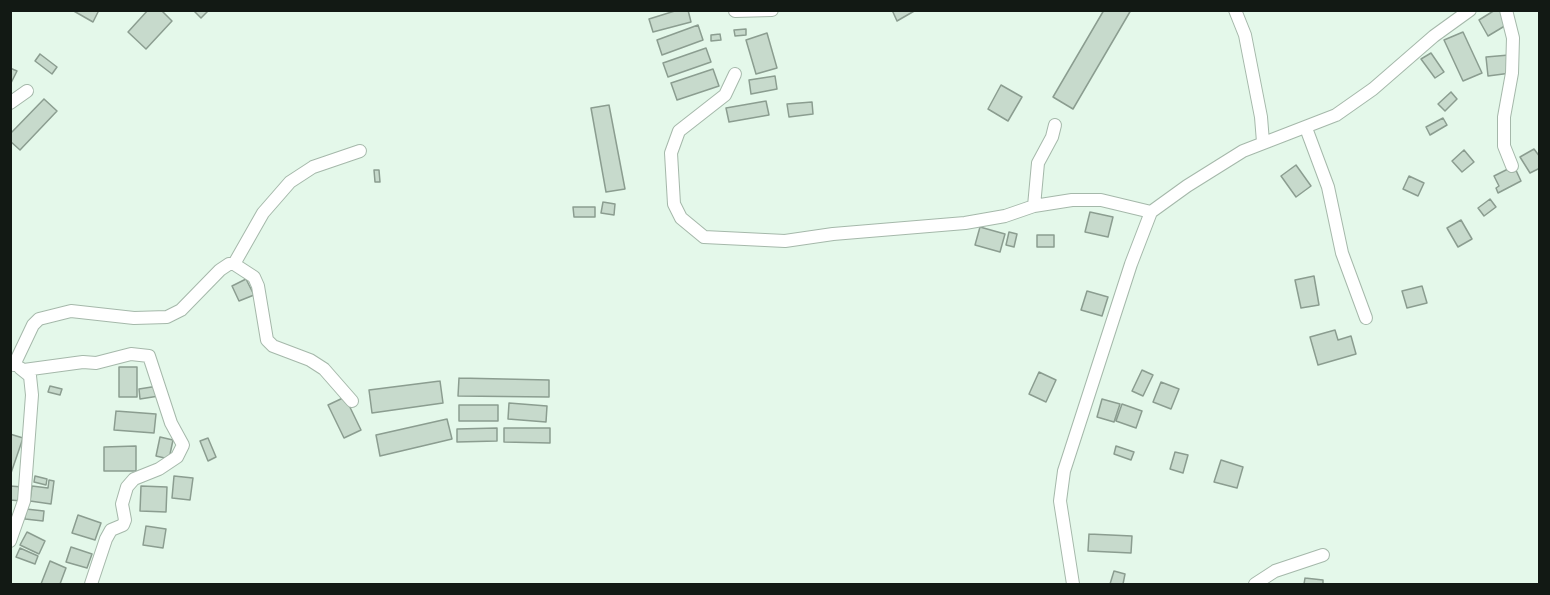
<!DOCTYPE html>
<html>
<head>
<meta charset="utf-8">
<style>
	body { margin:0 }
	#map { position:relative; width:1550px; height:595px; overflow:hidden; background:#e4f8ea; font-family:Literata,serif }
	canvas { display:block }
	.frame { position:absolute; inset:0; border:12px solid #121914; pointer-events:none }
</style>
</head>
<body>
<div id="map">
<canvas width="1550" height="595"></canvas>
<div class="frame"></div>
</div>
<script>
const ctx = document.querySelector('canvas').getContext('2d');
ctx.lineJoin = 'round';
function fillPath(path, color) { ctx.fillStyle = color; ctx.fill(path, 'evenodd'); }
const toPath = rows => new Path2D(rows.map(r => 'M' + r).join(''));
function strokePath(path, color, width, dash) { ctx.strokeStyle = color; ctx.lineWidth = width; ctx.lineCap = dash ? 'butt' : 'round'; ctx.setLineDash(dash || []); ctx.stroke(path); }
const building = toPath([
	[72,10,99,10,93,22,72,10],
	[148,10,161,10,172,21,146,49,128,32,148,10],
	[193,10,209,10,201,18,193,10],
	[678,10,688,10,691,22,653,32,649,19,678,10],
	[892,10,916,10,897,21,892,10],
	[1104,10,1131,10,1073,109,1053,97,1104,10],
	[1495,10,1501,10,1508,24,1488,36,1479,20,1495,10],
	[698,25,703,40,662,55,657,40,698,25],
	[746,29,746,35,735,36,734,30,746,29],
	[1463,32,1482,73,1463,81,1444,40,1463,32],
	[767,33,777,68,756,74,746,40,767,33],
	[720,34,721,40,711,41,711,35,720,34],
	[706,48,711,62,668,77,663,63,706,48],
	[1431,53,1444,72,1435,78,1421,59,1431,53],
	[40,54,57,67,52,74,35,61,40,54],
	[1509,55,1511,73,1488,76,1486,57,1509,55],
	[10,68,17,71,10,85,10,68],
	[713,69,719,86,677,100,671,83,713,69],
	[775,76,777,89,751,94,749,80,775,76],
	[1001,85,1022,97,1008,121,988,109,1001,85],
	[1451,92,1457,99,1445,111,1438,104,1451,92],
	[44,99,57,111,20,150,10,141,10,134,44,99],
	[766,101,769,115,729,122,726,108,766,101],
	[812,102,813,114,789,117,787,104,812,102],
	[609,105,625,189,606,192,591,108,609,105],
	[1443,118,1447,125,1430,135,1426,127,1443,118],
	[1534,149,1540,157,1540,168,1530,173,1520,157,1534,149],
	[1464,150,1474,162,1462,172,1452,161,1464,150],
	[1296,165,1311,186,1296,197,1281,176,1296,165],
	[1514,166,1521,181,1498,193,1496,188,1499,186,1494,176,1514,166],
	[374,170,379,170,380,182,375,182,374,170],
	[1409,176,1424,183,1418,196,1403,189,1409,176],
	[1490,199,1496,207,1484,216,1478,208,1490,199],
	[603,202,615,204,614,215,601,213,603,202],
	[573,207,595,207,595,217,574,217,573,207],
	[1090,212,1113,217,1108,237,1085,232,1090,212],
	[1461,220,1472,239,1458,247,1447,228,1461,220],
	[980,227,1005,234,1000,252,975,245,980,227],
	[1009,232,1017,234,1014,247,1006,245,1009,232],
	[1037,235,1054,235,1054,247,1037,247,1037,235],
	[1314,276,1319,305,1301,308,1295,280,1314,276],
	[246,279,254,295,239,301,232,286,246,279],
	[1422,286,1427,303,1407,308,1402,291,1422,286],
	[1087,291,1108,297,1102,316,1081,310,1087,291],
	[1335,330,1338,340,1351,336,1356,354,1318,365,1310,337,1335,330],
	[119,367,137,367,137,397,119,397,119,367],
	[1142,370,1153,375,1143,396,1132,391,1142,370],
	[1039,372,1056,380,1046,402,1029,394,1039,372],
	[459,378,549,380,549,397,458,396,459,378],
	[440,381,443,403,372,413,369,390,440,381],
	[1161,382,1179,389,1171,409,1153,402,1161,382],
	[50,386,62,389,60,395,48,392,50,386],
	[158,386,159,396,140,399,139,389,158,386],
	[345,397,361,430,344,438,328,405,345,397],
	[1102,399,1120,404,1114,422,1097,417,1102,399],
	[509,403,547,406,546,422,508,419,509,403],
	[1122,404,1142,411,1136,428,1116,421,1122,404],
	[459,405,498,405,498,421,459,421,459,405],
	[116,411,156,414,154,433,114,430,116,411],
	[447,419,452,439,380,456,376,435,447,419],
	[497,428,497,441,457,442,457,429,497,428],
	[504,428,550,428,550,443,504,442,504,428],
	[10,434,23,438,10,476,10,434],
	[160,437,173,440,169,459,156,456,160,437],
	[208,438,216,457,208,461,200,441,208,438],
	[136,446,136,471,104,471,104,447,136,446],
	[1116,446,1134,452,1131,460,1114,454,1116,446],
	[1175,452,1188,455,1183,473,1170,469,1175,452],
	[1221,460,1243,467,1237,488,1214,482,1221,460],
	[35,476,47,479,46,485,34,482,35,476],
	[174,476,193,478,190,500,172,498,174,476],
	[49,480,54,481,51,504,30,501,32,486,48,488,49,480],
	[10,486,23,487,22,501,10,500,10,486],
	[141,486,167,487,166,512,140,511,141,486],
	[26,509,44,511,43,521,25,519,26,509],
	[78,515,101,523,95,540,72,533,78,515],
	[146,526,166,529,163,548,143,545,146,526],
	[27,532,45,541,39,554,20,545,27,532],
	[1089,534,1132,536,1131,553,1088,551,1089,534],
	[71,547,92,554,87,568,66,562,71,547],
	[20,548,38,556,35,564,16,557,20,548],
	[50,561,66,568,60,584,41,584,50,561],
	[1114,571,1125,574,1123,584,1110,584,1114,571],
	[1305,578,1323,580,1323,584,1304,584,1305,578]
]);
const street = toPath([
	[1235,10,1245,35,1261,117,1263,142],
	[1506,10,1513,38,1512,73,1504,117,1504,146,1512,166],
	[735,11,772,10],
	[735,74,725,95,679,131,671,153,674,204,681,218,704,237,785,241,833,234,965,223,1005,216,1034,206],
	[10,103,27,91],
	[1055,125,1052,137,1038,163,1034,206,1072,200,1101,200,1151,212],
	[1306,128,1328,187,1342,253,1366,318],
	[234,264,263,213,290,182,313,167,360,151],
	[14,365,33,325,39,319,71,311,134,318,167,317,181,310,220,270,229,264,234,264,254,277,258,286,267,340,273,346,310,360,324,369,352,401],
	[24,370,83,362,96,363,131,354,149,356,171,423,183,445,177,457,159,469,134,479,127,487,122,504,125,520,123,525,111,530,106,539,91,584],
	[10,541,24,501,32,395,30,376,20,368],
	[1073,584,1060,501,1064,471,1131,264,1151,212,1187,186,1243,151,1336,115,1373,89,1434,36,1470,10],
	[1255,584,1275,571,1323,555]
]);
fillPath(building, '#c7dacc');
strokePath(building, '#8b9d90', 1.5);
strokePath(street, '#a5b8aa', 14);
strokePath(street, '#fff', 12);
</script>
</body>
</html>
